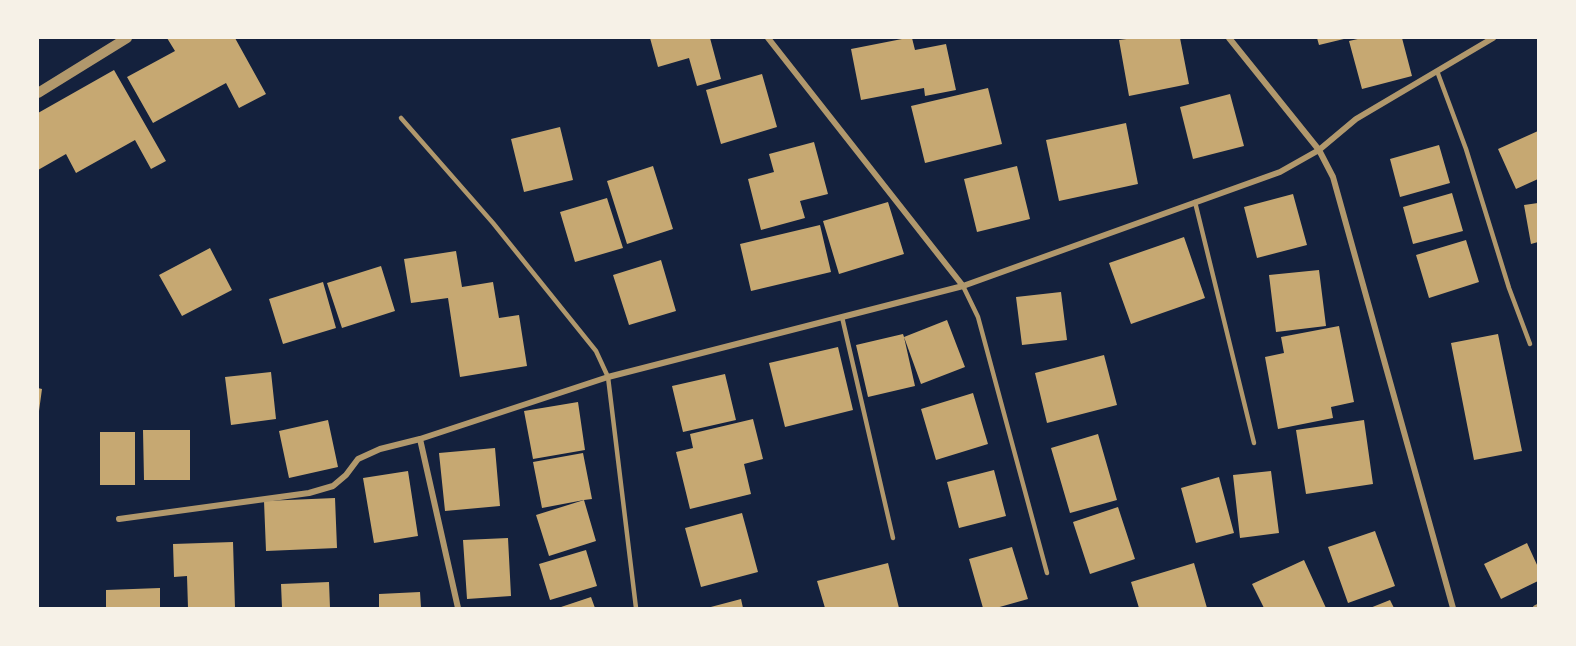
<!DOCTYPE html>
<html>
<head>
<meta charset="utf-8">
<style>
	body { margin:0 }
	#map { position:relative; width:1576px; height:646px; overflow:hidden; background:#14213d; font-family:Roboto,sans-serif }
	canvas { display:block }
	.frame { position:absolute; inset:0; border:39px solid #f6f1e7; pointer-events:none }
</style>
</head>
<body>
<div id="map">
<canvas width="1576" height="646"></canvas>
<div class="frame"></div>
</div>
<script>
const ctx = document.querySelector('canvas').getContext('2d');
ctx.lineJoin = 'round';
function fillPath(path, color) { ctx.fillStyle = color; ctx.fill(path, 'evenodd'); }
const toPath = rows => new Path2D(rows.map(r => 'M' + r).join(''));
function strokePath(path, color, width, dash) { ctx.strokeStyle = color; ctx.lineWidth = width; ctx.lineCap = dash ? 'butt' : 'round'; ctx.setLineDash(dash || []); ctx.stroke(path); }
const building = toPath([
	[167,38,235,38,266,94,239,108,226,83,153,123,127,77,175,51],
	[650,38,710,38,721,79,697,86,689,58,658,67],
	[907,38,912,38,915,50,946,44,956,90,925,96,924,88,861,100,851,49],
	[1134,38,1180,38,1189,84,1129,96,1119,40],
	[1317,38,1348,38,1319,45],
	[1362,38,1402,38,1412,76,1362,89,1349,41],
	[114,70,166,161,151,169,135,140,76,173,66,154,38,170,38,113],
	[762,74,777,127,721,144,706,90],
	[988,88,1002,144,925,163,911,106],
	[1230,94,1244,146,1193,159,1180,107],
	[1126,123,1138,184,1059,201,1046,140],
	[560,127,573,180,524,192,511,139],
	[1538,131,1538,179,1516,189,1498,149],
	[814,142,828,194,800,201,805,218,761,230,748,179,774,172,769,154],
	[1439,145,1450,183,1400,197,1390,159],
	[653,166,673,229,627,244,607,181],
	[1017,166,1030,219,977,232,964,179],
	[1452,193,1463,231,1413,244,1403,207],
	[1293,194,1307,245,1257,258,1244,207],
	[607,198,623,248,575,262,560,212],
	[888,202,904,254,839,274,823,221],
	[1538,203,1538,242,1531,244,1524,205],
	[820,225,831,272,751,291,740,244],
	[1184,237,1205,298,1131,324,1109,263],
	[1466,240,1479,282,1429,298,1416,255],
	[210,248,232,290,182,316,159,275],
	[456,251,462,287,493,282,499,318,519,315,527,366,460,377,448,298,411,303,404,259],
	[661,260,676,311,629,325,613,275],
	[381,266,395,311,342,328,327,283],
	[1319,270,1326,326,1276,332,1269,275],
	[323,282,336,328,283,344,269,299],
	[1061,292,1067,340,1022,345,1016,297],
	[947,320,965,367,921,384,904,337,915,386,868,397,856,345,903,334,904,337],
	[1339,326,1354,402,1331,407,1333,418,1278,429,1265,357,1284,353,1281,337],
	[1498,334,1522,451,1474,460,1451,343],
	[838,347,853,410,785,427,769,363],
	[1104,355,1117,405,1047,423,1035,373],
	[271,372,276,419,231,425,225,377],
	[725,374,736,420,683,432,672,386],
	[38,388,42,389,39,411,38,411],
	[973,393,988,444,936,460,921,409],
	[578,402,585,450,533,459,524,411],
	[753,419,763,459,744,464,751,494,690,509,676,452,693,448,690,434],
	[328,420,338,467,289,478,279,431],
	[1364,420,1373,484,1306,494,1296,430],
	[143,430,190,430,190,480,144,480],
	[100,432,135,432,135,485,100,485],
	[1098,434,1117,500,1070,513,1051,448],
	[495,448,500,506,445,511,439,453],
	[583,453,592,499,584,500,596,541,549,556,536,515,584,500,542,508,533,462],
	[994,470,1006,516,959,528,947,482],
	[408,471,418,536,374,543,363,478],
	[1271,471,1279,533,1240,538,1233,475],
	[1219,477,1234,533,1196,543,1181,488],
	[335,498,337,548,266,551,264,501],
	[1118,507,1135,559,1090,574,1073,522],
	[742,513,758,572,701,587,685,528],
	[1375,531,1395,586,1348,603,1328,547],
	[508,538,511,596,467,599,463,540],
	[233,542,235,608,188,608,187,576,174,577,173,544],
	[1527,543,1538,567,1538,581,1501,599,1484,564],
	[1012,547,1028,599,996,608,983,608,969,559],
	[586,550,597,586,550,600,539,564],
	[1304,560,1326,608,1264,608,1252,584],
	[888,563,899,608,825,608,817,581],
	[1194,563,1207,608,1139,608,1131,582],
	[329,582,330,608,282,608,281,584],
	[160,588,160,608,106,608,106,590],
	[420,592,421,608,379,608,379,594],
	[591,597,595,608,558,608],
	[741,599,743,608,707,608],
	[1390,600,1394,608,1370,608]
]);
const service = toPath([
	[1437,71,1466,149,1509,288,1530,344],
	[401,118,493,223,596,351,608,377,636,608],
	[1195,202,1254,443],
	[963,286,978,317,1047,573],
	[842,317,893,538]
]);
const minor = toPath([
	[768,38,963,286],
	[1229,38,1319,150,1333,177,1453,608],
	[420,439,458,608],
	[119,519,309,493,333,486,346,475,358,459,380,449,420,439,608,377,963,286,1280,172,1319,150,1356,119,1493,38],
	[1536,608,1538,607]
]);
const tertiary = toPath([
	[38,93,127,38]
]);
fillPath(building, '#c6a872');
strokePath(service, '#b1986c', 4.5);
strokePath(minor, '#b1986c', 6);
strokePath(tertiary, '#b1986c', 10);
</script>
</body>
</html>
